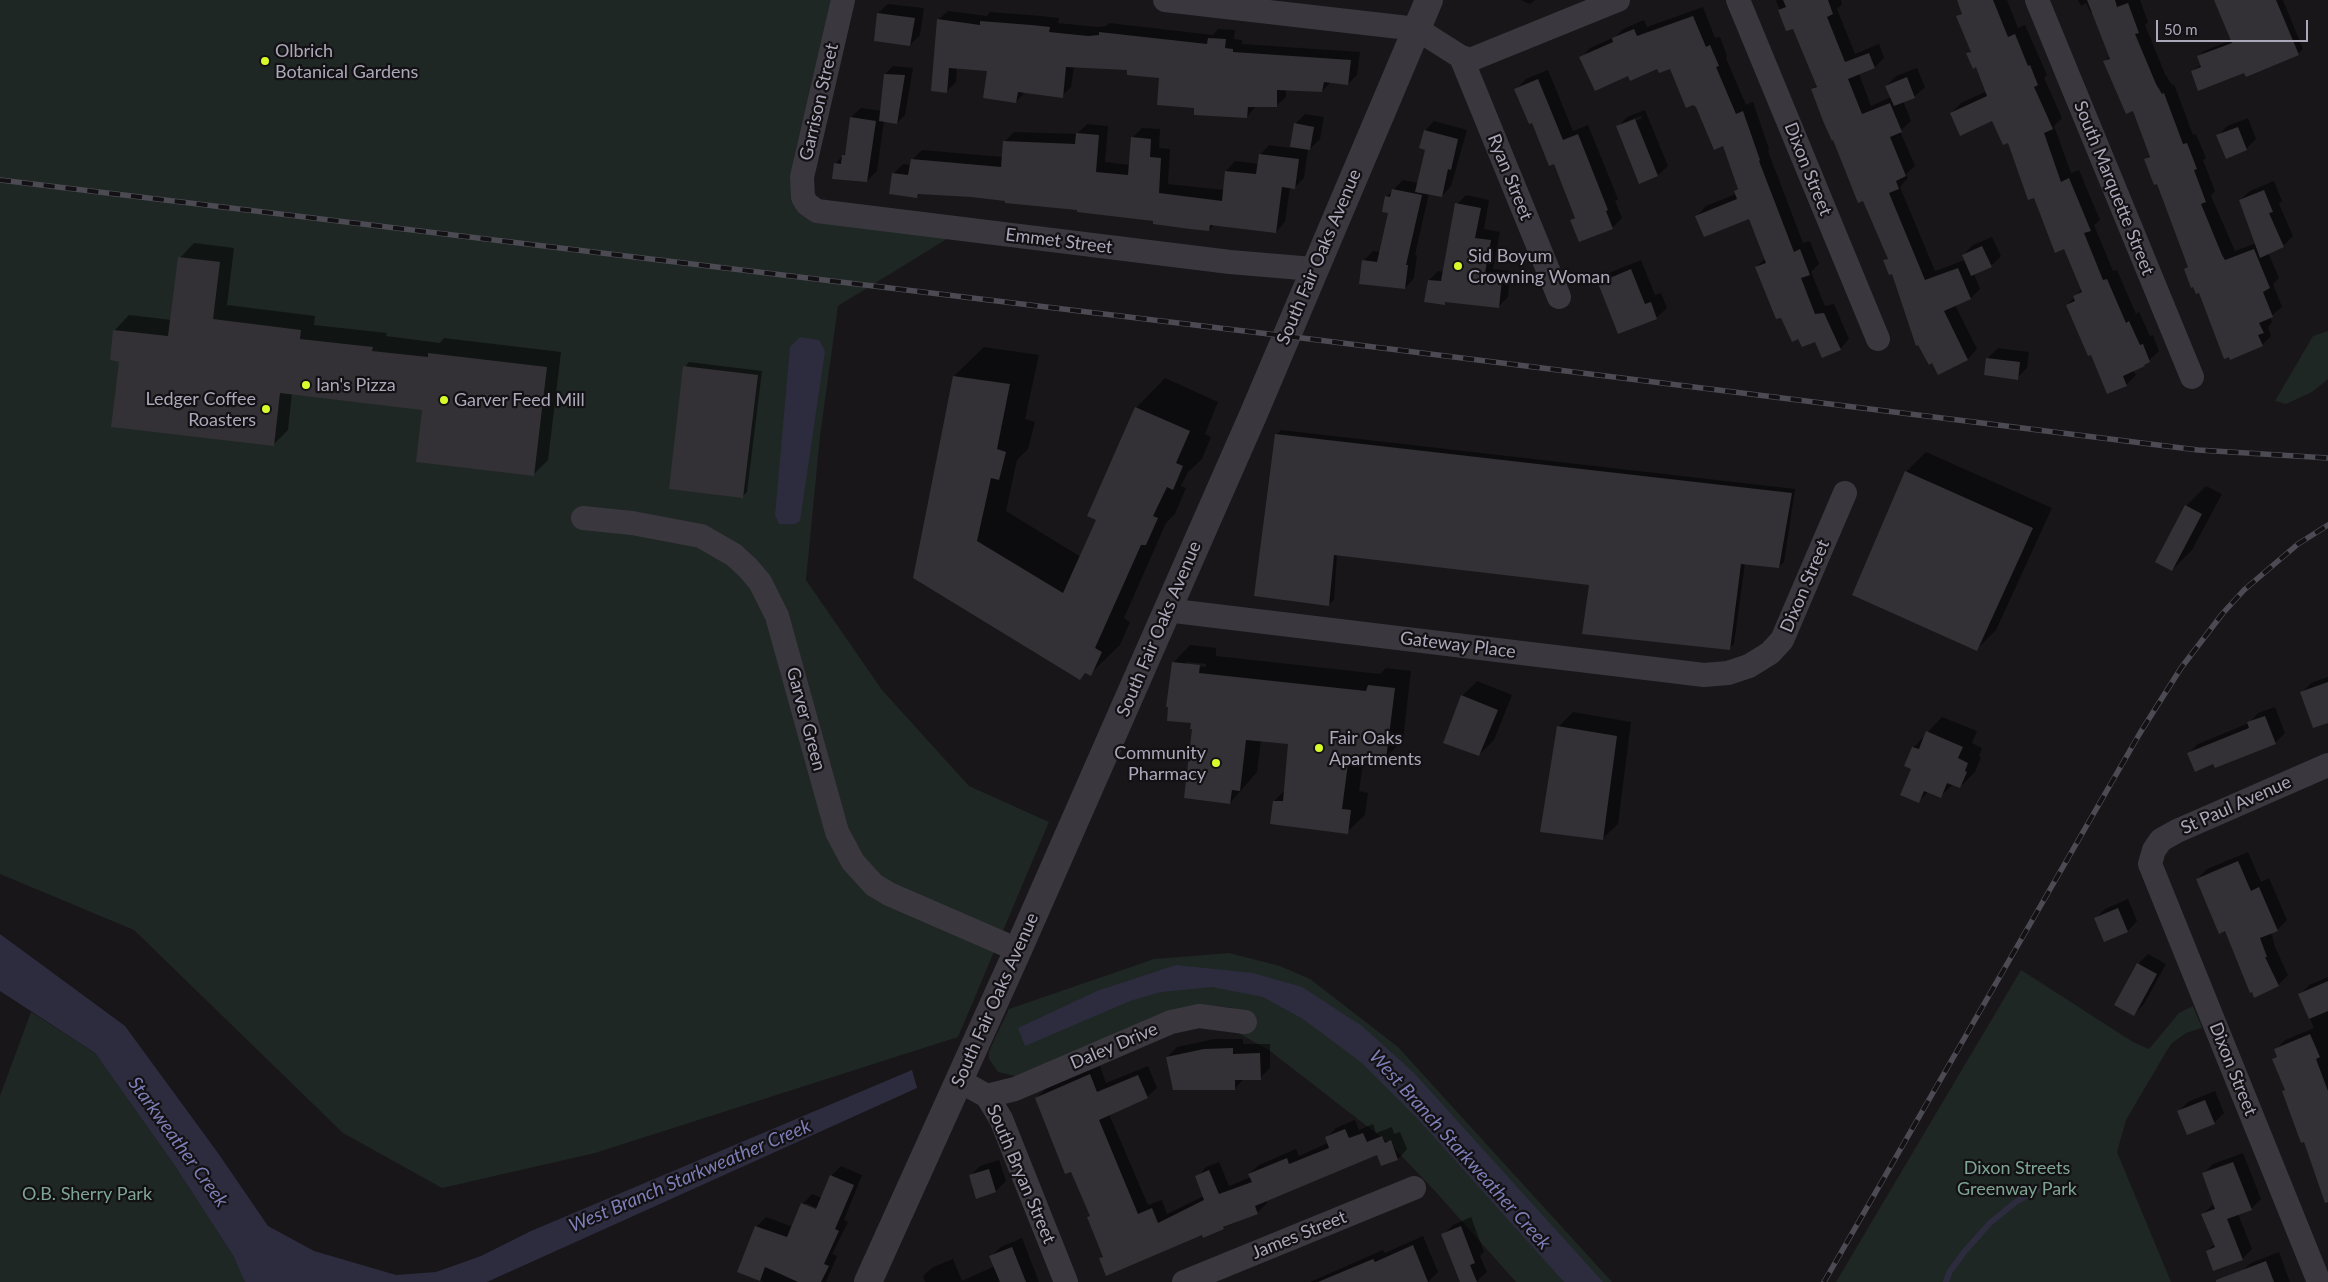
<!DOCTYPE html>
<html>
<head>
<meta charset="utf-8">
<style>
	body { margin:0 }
	#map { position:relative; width:2328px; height:1282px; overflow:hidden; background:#181619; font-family:Lato,sans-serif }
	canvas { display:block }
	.scale { position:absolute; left:2156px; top:20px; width:152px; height:22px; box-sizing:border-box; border:2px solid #aba8b9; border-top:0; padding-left:6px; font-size:15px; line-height:18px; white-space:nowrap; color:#aba8b9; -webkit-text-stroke:4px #131114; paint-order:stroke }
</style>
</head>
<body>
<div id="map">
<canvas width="2328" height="1282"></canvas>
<div class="scale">50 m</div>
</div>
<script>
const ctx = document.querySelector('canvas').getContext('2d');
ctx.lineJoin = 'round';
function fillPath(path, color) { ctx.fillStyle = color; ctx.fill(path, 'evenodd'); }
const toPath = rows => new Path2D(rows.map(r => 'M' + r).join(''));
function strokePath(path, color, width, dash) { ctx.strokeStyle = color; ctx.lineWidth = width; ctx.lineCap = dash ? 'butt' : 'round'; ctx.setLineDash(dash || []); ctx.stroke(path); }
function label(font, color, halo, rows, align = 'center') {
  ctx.font = font + ' Lato,sans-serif'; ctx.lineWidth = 4.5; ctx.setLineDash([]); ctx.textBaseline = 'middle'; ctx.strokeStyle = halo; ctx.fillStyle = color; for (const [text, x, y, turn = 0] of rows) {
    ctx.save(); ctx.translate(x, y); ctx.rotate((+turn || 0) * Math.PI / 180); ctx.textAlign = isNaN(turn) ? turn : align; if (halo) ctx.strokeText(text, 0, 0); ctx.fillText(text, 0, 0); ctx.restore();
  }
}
const green = toPath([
	[0,0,843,0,803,197,963,229,838,306,820,436,806,580,882,690,969,786,1049,822,958,1037,595,1153,442,1188,343,1133,134,930,0,874],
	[2328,331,2328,379,2312,392,2286,404,2275,401,2313,336],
	[1229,953,1280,966,1310,979,1398,1047,1612,1282,1516,1282,1434,1190,1390,1144,1270,1051,1233,1030,1235,1008,1214,1006,1015,1076,998,1072,989,1059,989,1052,995,1038,1009,1009,1154,959],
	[2021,970,2133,1042,2149,1049,2179,1013,2193,1006,2202,1028,2186,1033,2172,1043,2166,1052,2126,1120,2117,1152,2171,1282,1836,1282],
	[31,1012,95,1053,173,1163,234,1257,260,1282,0,1282,0,1096]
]);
const water = toPath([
	[800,337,819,340,825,351,800,521,795,524,779,524,775,515,790,347],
	[0,934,125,1026,218,1153,268,1226,314,1251,396,1275,436,1272,481,1256,531,1231,912,1070,917,1088,487,1282,245,1282,234,1257,173,1163,95,1053,0,991],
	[1176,965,1253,973,1302,987,1362,1026,1414,1073,1603,1282,1564,1282,1418,1119,1362,1063,1303,1019,1263,997,1212,987,1161,992,1130,1001,1025,1046,1018,1028,1097,991]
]);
const shadow = toPath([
	[1521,0,1535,0,1530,4],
	[1776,0,1841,0,1842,4,1837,9,1855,54,1879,44,1884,58,1875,67,1859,74,1871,106,1891,97,1886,86,1896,76,1917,68,1925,87,1915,96,1903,101,1911,121,1900,131,1915,166,1906,174,1908,178,1900,187,1935,271,1965,260,1963,255,1973,245,1992,237,2001,256,1991,266,1974,274,1980,289,1971,298,1955,305,1977,349,1968,359,1938,374,1893,272,1885,261,1889,257,1812,89,1817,85,1793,27,1787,30],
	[1959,0,2007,0,2018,28,2025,25,2047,75,2044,78,2062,118,2054,126,2071,173,2079,170,2100,220,2094,225,2113,271,2117,270,2136,314,2139,312,2150,336,2153,335,2159,351,2144,365,2133,370,2136,375,2126,385,2092,353,2067,305,2082,289,2065,247,2034,197,2009,141,1993,120,1951,113,1961,103,1987,91,1977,66,1968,54,1972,50,1958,17,1963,12],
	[2078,0,2140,0,2148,22,2145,25,2165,74,2172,85,2174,84,2193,135,2196,134,2206,158,2203,160,2215,191,2211,196,2235,251,2256,243,2240,200,2250,191,2274,181,2282,201,2279,204,2293,236,2283,246,2268,252,2279,278,2273,284,2282,307,2270,317,2272,322,2268,327,2271,336,2262,345,2199,291,2185,269,2189,266,2158,182,2146,159,2151,154,2134,109,2105,61,2110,56,2093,12,2091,13,2086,3,2081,6],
	[2215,0,2283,0,2303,49,2298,54,2245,71,2192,71,2202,64,2199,56,2204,51,2232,40],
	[888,4,924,8,920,35,910,45,878,13],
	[1703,7,1715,38,1720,37,1727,56,1726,58,1746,105,1753,102,1769,149,1768,151,1803,243,1810,241,1819,264,1811,272,1825,306,1834,304,1849,339,1840,349,1816,340,1756,267,1766,258,1750,217,1697,216,1706,206,1736,194,1735,191,1739,187,1724,145,1671,67,1658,67,1628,74,1581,58,1590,48,1615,37,1623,29,1644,20,1647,27],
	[948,11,987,16,990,12,1041,16,1059,18,1058,23,1098,27,1106,26,1109,23,1213,35,1218,29,1235,30,1234,39,1242,40,1242,44,1360,52,1357,75,1348,84,1331,82,1322,91,1286,89,1286,97,1276,106,1256,106,1247,117,1196,107,1160,77,1129,69,1074,66,1071,87,1062,96,1025,92,1016,102,989,70,957,67,956,82,946,92,938,20],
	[893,66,913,68,905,115,897,123,884,121,877,171,867,181,835,164,846,152,851,117,861,108,882,111,885,74],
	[1548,70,1573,131,1588,125,1618,199,1615,201,1622,218,1612,228,1572,220,1576,216,1555,162,1516,89,1526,79],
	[1645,110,1668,166,1658,175,1618,127,1627,117],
	[1641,116,1642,118,1628,124,1628,121],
	[1305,114,1324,117,1320,139,1310,149,1308,149,1304,178,1295,187,1290,187,1285,222,1276,232,1215,224,1209,230,1079,209,1006,199,921,193,917,197,893,174,903,164,911,165,912,160,922,150,1003,157,1004,142,1014,132,1077,134,1087,124,1108,126,1105,162,1130,165,1132,138,1142,128,1160,129,1159,148,1170,149,1168,184,1224,190,1226,171,1235,161,1259,164,1260,155,1269,145,1291,148,1295,124],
	[2248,118,2256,139,2246,149,2218,136,2227,126],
	[1434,121,1467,130,1451,186,1442,196,1429,193,1415,255,1417,256,1414,278,1405,288,1363,261,1373,251,1381,252,1389,212,1386,197,1403,180,1418,183,1427,149,1425,131],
	[1466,195,1489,200,1484,229,1500,232,1493,269,1510,271,1508,297,1499,306,1447,301,1444,304,1429,280,1438,271,1444,272,1457,204],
	[194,243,234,248,227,305,315,316,314,325,387,333,386,336,440,343,444,338,561,352,548,460,533,475,423,409,292,393,288,430,273,445,120,360,111,359,115,330,129,315,172,320,180,258],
	[1641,260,1655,295,1661,293,1667,308,1657,317,1619,332,1599,283,1609,273],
	[984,347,1039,355,1025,419,1035,422,1028,449,1017,460,1006,511,1081,557,1097,519,1136,408,1165,378,1218,402,1205,434,1211,437,1202,459,1188,472,1181,486,1186,488,1175,514,1166,523,1124,618,1130,622,1120,645,1090,674,1086,672,1080,678,915,577,954,376],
	[1998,348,2029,352,2027,368,2017,378,1988,358],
	[689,362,762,371,747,492,742,497,685,367],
	[1281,430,1795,489,1784,562,1779,567,1745,563,1734,644,1730,648,1591,584,1337,554,1334,600,1329,604,1276,435],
	[1926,452,2052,508,1996,630,1976,650,1906,472],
	[2206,486,2222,494,2192,550,2172,570,2186,506],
	[1190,645,1216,648,1216,656,1380,674,1386,668,1411,671,1403,740,1385,758,1364,756,1359,791,1368,793,1365,815,1347,832,1274,801,1285,790,1290,743,1261,740,1257,772,1230,803,1193,728,1173,663],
	[1186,662,1206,664,1206,667,1186,665],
	[2328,677,2328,722,2301,693,2311,683],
	[1477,681,1512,695,1494,740,1479,755,1462,696],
	[2275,707,2285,733,2275,743,2214,763,2188,754,2198,744,2249,723,2258,713],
	[1573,712,1631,722,1618,824,1602,839,1558,727],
	[1942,717,1977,731,1972,743,1982,748,1979,756,1981,757,1975,772,1960,787,1953,784,1941,796,1929,791,1919,801,1913,768,1913,748],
	[2248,852,2261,882,2269,878,2287,920,2277,930,2271,932,2275,947,2288,975,2278,985,2226,930,2197,879,2207,869],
	[2128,899,2137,921,2128,931,2105,941,2096,918,2105,909],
	[2148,954,2166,964,2144,1004,2134,1014,2138,964],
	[2328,977,2328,1171,2305,1140,2283,1091,2286,1089,2273,1060,2278,1055,2276,1049,2285,1040,2314,1028,2300,995,2309,985],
	[1214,1039,1243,1039,1243,1044,1270,1044,1270,1068,1260,1078,1244,1079,1234,1089,1167,1057,1177,1047],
	[1100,1066,1106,1083,1148,1066,1157,1088,1147,1097,1109,1114,1148,1205,1162,1200,1167,1214,1204,1196,1197,1177,1206,1167,1219,1162,1229,1186,1251,1177,1249,1174,1259,1165,1296,1149,1299,1156,1328,1143,1326,1138,1336,1128,1355,1120,1359,1130,1373,1124,1376,1133,1392,1127,1394,1134,1400,1132,1407,1149,1398,1159,1382,1165,1378,1153,1266,1200,1267,1203,1257,1213,1204,1236,1203,1233,1100,1259,1104,1255,1089,1217,1091,1215,1037,1098,1046,1088],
	[2215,1091,2224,1113,2214,1123,2178,1112,2188,1102],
	[2243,1153,2261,1199,2251,1209,2238,1214,2252,1249,2242,1259,2207,1251,2215,1244,2203,1214,2214,1204,2203,1174,2213,1164],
	[999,1160,1006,1181,996,1191,977,1198,970,1176,980,1166],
	[841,1166,862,1175,844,1220,848,1222,832,1254,837,1256,826,1282,764,1282,739,1271,756,1227,766,1217,793,1227,803,1204,812,1194,822,1198,831,1176],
	[805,1203,822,1210,821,1213,805,1206],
	[1471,1217,1484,1252,1480,1256,1487,1272,1476,1282,1461,1282,1443,1235,1453,1225],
	[1423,1236,1438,1272,1428,1282,1310,1282,1383,1250,1385,1253],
	[1022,1238,1039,1282,925,1282,923,1276,933,1267,953,1259,962,1281,995,1266,991,1256,1001,1247],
	[2279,1252,2290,1282,2246,1282,2242,1271,2251,1263]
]);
const stream = toPath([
	[1946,1282,1950,1271,1965,1251,1990,1223,2017,1201,2037,1190]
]);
const building = toPath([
	[1783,0,1828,0,1833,14,1827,17,1845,62,1869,53,1875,68,1848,79,1862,114,1890,103,1902,132,1890,137,1906,176,1896,181,1899,189,1889,193,1925,280,1958,268,1971,299,1944,311,1968,360,1938,375,1932,363,1929,365,1918,345,1916,346,1892,274,1889,275,1883,260,1888,259,1863,201,1858,203,1833,140,1832,141,1823,121,1811,89,1817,87,1793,29,1786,31,1778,10,1786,7],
	[1957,0,1993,0,2008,37,2015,34,2028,66,2030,65,2038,85,2034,87,2053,129,2044,133,2061,182,2069,178,2091,231,2084,233,2103,280,2107,279,2126,323,2129,321,2140,345,2143,344,2150,362,2144,365,2145,366,2123,376,2127,386,2107,394,2091,355,2088,356,2066,305,2075,301,2073,296,2082,292,2064,249,2055,253,2034,198,2028,200,2008,143,2003,145,1992,121,1960,136,1950,113,1987,96,1976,67,1973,69,1966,53,1971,52,1956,16,1962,14],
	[2087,0,2115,0,2117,7,2128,3,2139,33,2135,34,2156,84,2162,94,2164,93,2183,144,2187,143,2197,169,2194,170,2206,202,2201,204,2222,255,2225,260,2254,249,2270,288,2263,292,2273,317,2259,323,2264,333,2258,335,2263,346,2230,360,2229,357,2224,359,2199,293,2196,294,2193,287,2191,288,2184,269,2188,267,2157,184,2154,185,2144,159,2150,157,2133,111,2126,114,2103,61,2110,59],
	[2214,0,2276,0,2299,55,2246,77,2244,73,2198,91,2191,71,2201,67,2197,56,2232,43],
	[877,13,915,18,910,46,874,41],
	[1693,16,1706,47,1710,45,1719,66,1716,67,1736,114,1743,111,1760,160,1759,161,1794,252,1800,249,1810,275,1801,278,1815,314,1824,313,1841,350,1822,358,1815,342,1802,347,1798,339,1792,342,1781,318,1776,319,1755,267,1766,263,1749,219,1704,237,1695,216,1737,199,1734,191,1738,189,1723,146,1714,150,1696,107,1693,105,1686,108,1670,69,1659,73,1657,69,1630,81,1628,76,1595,91,1579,57,1613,42,1612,38,1634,29,1637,36],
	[937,19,980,25,980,21,1031,25,1050,27,1049,32,1088,36,1099,35,1099,32,1207,44,1208,38,1226,39,1225,48,1233,49,1233,52,1351,60,1348,85,1324,82,1322,92,1277,90,1277,107,1248,107,1247,118,1194,115,1194,108,1157,105,1159,78,1127,75,1127,70,1066,67,1063,98,1018,92,1016,103,983,98,987,71,949,68,947,93,931,91],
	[884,74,905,75,897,124,879,121],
	[1907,77,1915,98,1894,106,1885,86],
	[1538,79,1563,140,1578,134,1608,210,1606,211,1613,229,1579,242,1570,220,1575,218,1554,164,1549,166,1532,123,1529,124,1514,89],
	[850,117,876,121,867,182,832,179,834,163,841,164,842,155,845,155],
	[1635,119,1658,176,1639,184,1616,126],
	[1294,123,1314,127,1310,150,1290,147],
	[2238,127,2247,150,2226,159,2216,135],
	[1424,130,1458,139,1451,170,1448,169,1442,197,1415,192,1425,150,1419,148],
	[1076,133,1099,135,1096,172,1128,175,1131,137,1151,139,1150,157,1161,158,1159,193,1222,201,1225,171,1256,174,1259,154,1299,159,1295,189,1282,187,1276,233,1210,225,1209,231,1190,229,1153,224,1153,221,1077,212,1077,210,1005,203,1005,201,971,197,918,194,917,198,889,194,892,173,908,175,911,159,1001,167,1003,141,1075,144],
	[1392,189,1422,195,1406,265,1408,265,1405,289,1359,284,1362,260,1377,262,1388,213,1382,212,1385,196,1390,197],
	[2264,190,2273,212,2269,213,2284,247,2260,258,2239,200],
	[1455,203,1481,208,1475,238,1491,240,1484,278,1502,279,1499,308,1445,302,1445,305,1424,302,1428,280,1441,281],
	[1982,246,1992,267,1971,276,1962,255],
	[178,257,220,262,213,319,301,330,300,339,373,347,372,351,428,357,428,353,547,367,534,476,416,462,422,410,313,397,280,393,274,446,111,427,119,362,110,360,113,330,168,336],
	[1631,269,1645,304,1651,302,1657,319,1618,334,1598,283],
	[1986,358,2020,362,2018,380,1984,375],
	[683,366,758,375,743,498,669,489],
	[953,376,1010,384,997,449,1006,452,999,480,991,478,977,541,1063,593,1096,520,1087,516,1135,407,1190,431,1176,463,1183,466,1173,490,1167,487,1153,516,1158,518,1146,545,1141,545,1095,648,1102,652,1091,676,1085,673,1080,680,913,578],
	[1275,434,1792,493,1779,568,1741,564,1730,650,1582,634,1589,585,1334,555,1329,606,1254,596],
	[1905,471,2033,528,1977,651,1852,595],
	[2185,505,2202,514,2172,571,2155,562],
	[1172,662,1200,665,1199,673,1366,691,1368,685,1395,688,1386,759,1349,756,1342,809,1351,810,1348,834,1270,824,1273,801,1283,801,1288,744,1246,740,1240,791,1232,790,1230,804,1184,798,1192,729,1190,729,1191,723,1167,721,1168,707,1166,707],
	[2328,682,2328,723,2313,728,2300,692],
	[1461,695,1498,710,1479,756,1443,743],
	[2265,716,2276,744,2215,768,2213,764,2195,772,2187,753,2249,728,2247,722],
	[1557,726,1617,736,1603,840,1540,832],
	[1926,731,1963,747,1958,758,1968,763,1965,771,1967,772,1960,788,1947,783,1941,798,1924,791,1919,803,1900,795,1911,769,1904,766,1912,747,1919,749],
	[2238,861,2251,891,2259,887,2278,931,2260,938,2267,957,2265,957,2279,986,2254,998,2252,992,2250,993,2225,931,2219,934,2196,879],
	[2118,908,2128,932,2104,942,2094,918],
	[2137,963,2157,974,2134,1016,2114,1005],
	[2328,981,2328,1011,2309,1019,2298,994],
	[2310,1034,2320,1057,2316,1059,2328,1091,2328,1202,2325,1203,2304,1142,2301,1143,2282,1091,2285,1090,2272,1059,2277,1057,2274,1049],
	[1233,1048,1233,1054,1260,1053,1261,1080,1235,1080,1235,1090,1173,1090,1166,1057,1204,1049],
	[1090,1074,1097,1092,1138,1075,1148,1098,1099,1120,1138,1214,1152,1208,1158,1223,1204,1200,1195,1176,1209,1170,1219,1194,1252,1182,1248,1174,1287,1158,1289,1164,1329,1148,1325,1137,1345,1129,1349,1138,1363,1133,1367,1142,1382,1136,1385,1143,1391,1140,1398,1160,1381,1166,1377,1155,1255,1206,1258,1214,1223,1227,1224,1229,1203,1238,1202,1235,1106,1276,1099,1258,1103,1257,1087,1217,1090,1216,1071,1172,1065,1174,1035,1098],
	[2205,1100,2215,1124,2187,1135,2177,1111],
	[2233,1162,2252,1210,2227,1219,2243,1260,2213,1271,2206,1251,2215,1247,2201,1214,2215,1209,2202,1173],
	[989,1169,996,1192,976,1199,969,1175],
	[830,1175,854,1185,835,1229,839,1231,824,1264,829,1266,821,1282,798,1282,765,1267,760,1281,737,1272,755,1226,787,1237,801,1203,816,1209],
	[1461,1226,1475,1263,1470,1265,1477,1282,1460,1282,1441,1234],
	[1413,1245,1428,1282,1318,1282,1373,1259,1375,1262],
	[1012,1247,1026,1282,1000,1282,989,1256],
	[2266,1261,2274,1282,2216,1282,2216,1280]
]);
const minor = toPath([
	[843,0,802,177,803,197,807,204,817,211,1230,262,1313,269],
	[1165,0,1417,29,1461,57,1470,60,1618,0],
	[1738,0,1878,339],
	[2037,0,2192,377],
	[1461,57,1559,297],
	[583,518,632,523,701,536,734,555,748,568,760,582,777,616,837,832,853,862,874,885,889,894,1018,950],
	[1166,610,1704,675,1728,673,1749,666,1770,653,1782,640,1845,493],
	[960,1081,987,1096,1001,1119,1066,1282],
	[987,1096,1015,1089,1171,1022,1199,1016,1245,1022],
	[1184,1282,1414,1188],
	[2319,1282,2150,864,2154,850,2161,840,2177,831,2328,765]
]);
const tertiary = toPath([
	[868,1282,1018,950,1254,413,1429,0]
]);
const rail = toPath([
	[0,180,1310,339,2198,450,2328,458],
	[1824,1282,2140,733,2181,668,2223,613,2244,590,2298,544,2328,525]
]);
const markers = [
	[265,61,5,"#d8fc2b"],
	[1458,266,5,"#d8fc2b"],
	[306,385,5,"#d8fc2b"],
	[444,400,5,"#d8fc2b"],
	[266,409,5,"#d8fc2b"],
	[1319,748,5,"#d8fc2b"],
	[1216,763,5,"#d8fc2b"]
];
const poiNames = [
	["Olbrich",275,51],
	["Botanical Gardens",275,72],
	["Sid Boyum",1468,256],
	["Crowning Woman",1468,277],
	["Ian's Pizza",316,385],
	["Ledger Coffee",256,399,"right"],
	["Roasters",256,420,"right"],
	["Garver Feed Mill",454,400],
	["Fair Oaks",1329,738],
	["Apartments",1329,759],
	["Community",1206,753,"right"],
	["Pharmacy",1206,774,"right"]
];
const streetNames = [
	["Garrison Street",819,102,-77],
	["Dixon Street",1808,169,68],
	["Ryan Street",1510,177,68],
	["South Marquette Street",2114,188,68],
	["Emmet Street",1059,241,7],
	["South Fair Oaks Avenue",1319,257,-67],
	["Dixon Street",1805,586,-67],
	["South Fair Oaks Avenue",1159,629,-67],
	["Gateway Place",1458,645,7],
	["Garver Green",806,719,75],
	["St Paul Avenue",2236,805,-24],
	["South Fair Oaks Avenue",995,1000,-66],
	["Daley Drive",1114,1046,-23],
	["Dixon Street",2233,1069,68],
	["South Bryan Street",1021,1174,67],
	["James Street",1299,1235,-22]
];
const parkNames = [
	["Dixon Streets",2017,1168],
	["Greenway Park",2017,1189],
	["O.B. Sherry Park",87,1194]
];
const waterNames = [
	["Starkweather Creek",178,1142,54],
	["West Branch Starkweather Creek",1460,1150,48],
	["West Branch Starkweather Creek",690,1176,-23]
];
fillPath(green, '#1e2723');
fillPath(water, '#2c2c3e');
fillPath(shadow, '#0007');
strokePath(stream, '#2c2c3e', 6);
fillPath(building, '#333135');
strokePath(minor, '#3a373e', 24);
strokePath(tertiary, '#3a373e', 28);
strokePath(rail, '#4c4a53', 5.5);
strokePath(rail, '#131114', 4, [11]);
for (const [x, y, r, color] of markers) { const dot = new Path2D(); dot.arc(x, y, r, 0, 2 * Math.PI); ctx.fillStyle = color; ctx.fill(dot); strokePath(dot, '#131114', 2); }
label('18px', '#aba8b9', '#131114', poiNames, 'left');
label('18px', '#aba8b9', '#131114', streetNames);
label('18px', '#7ea594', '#131114', parkNames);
label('italic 19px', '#7d7eb6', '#131114', waterNames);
</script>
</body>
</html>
